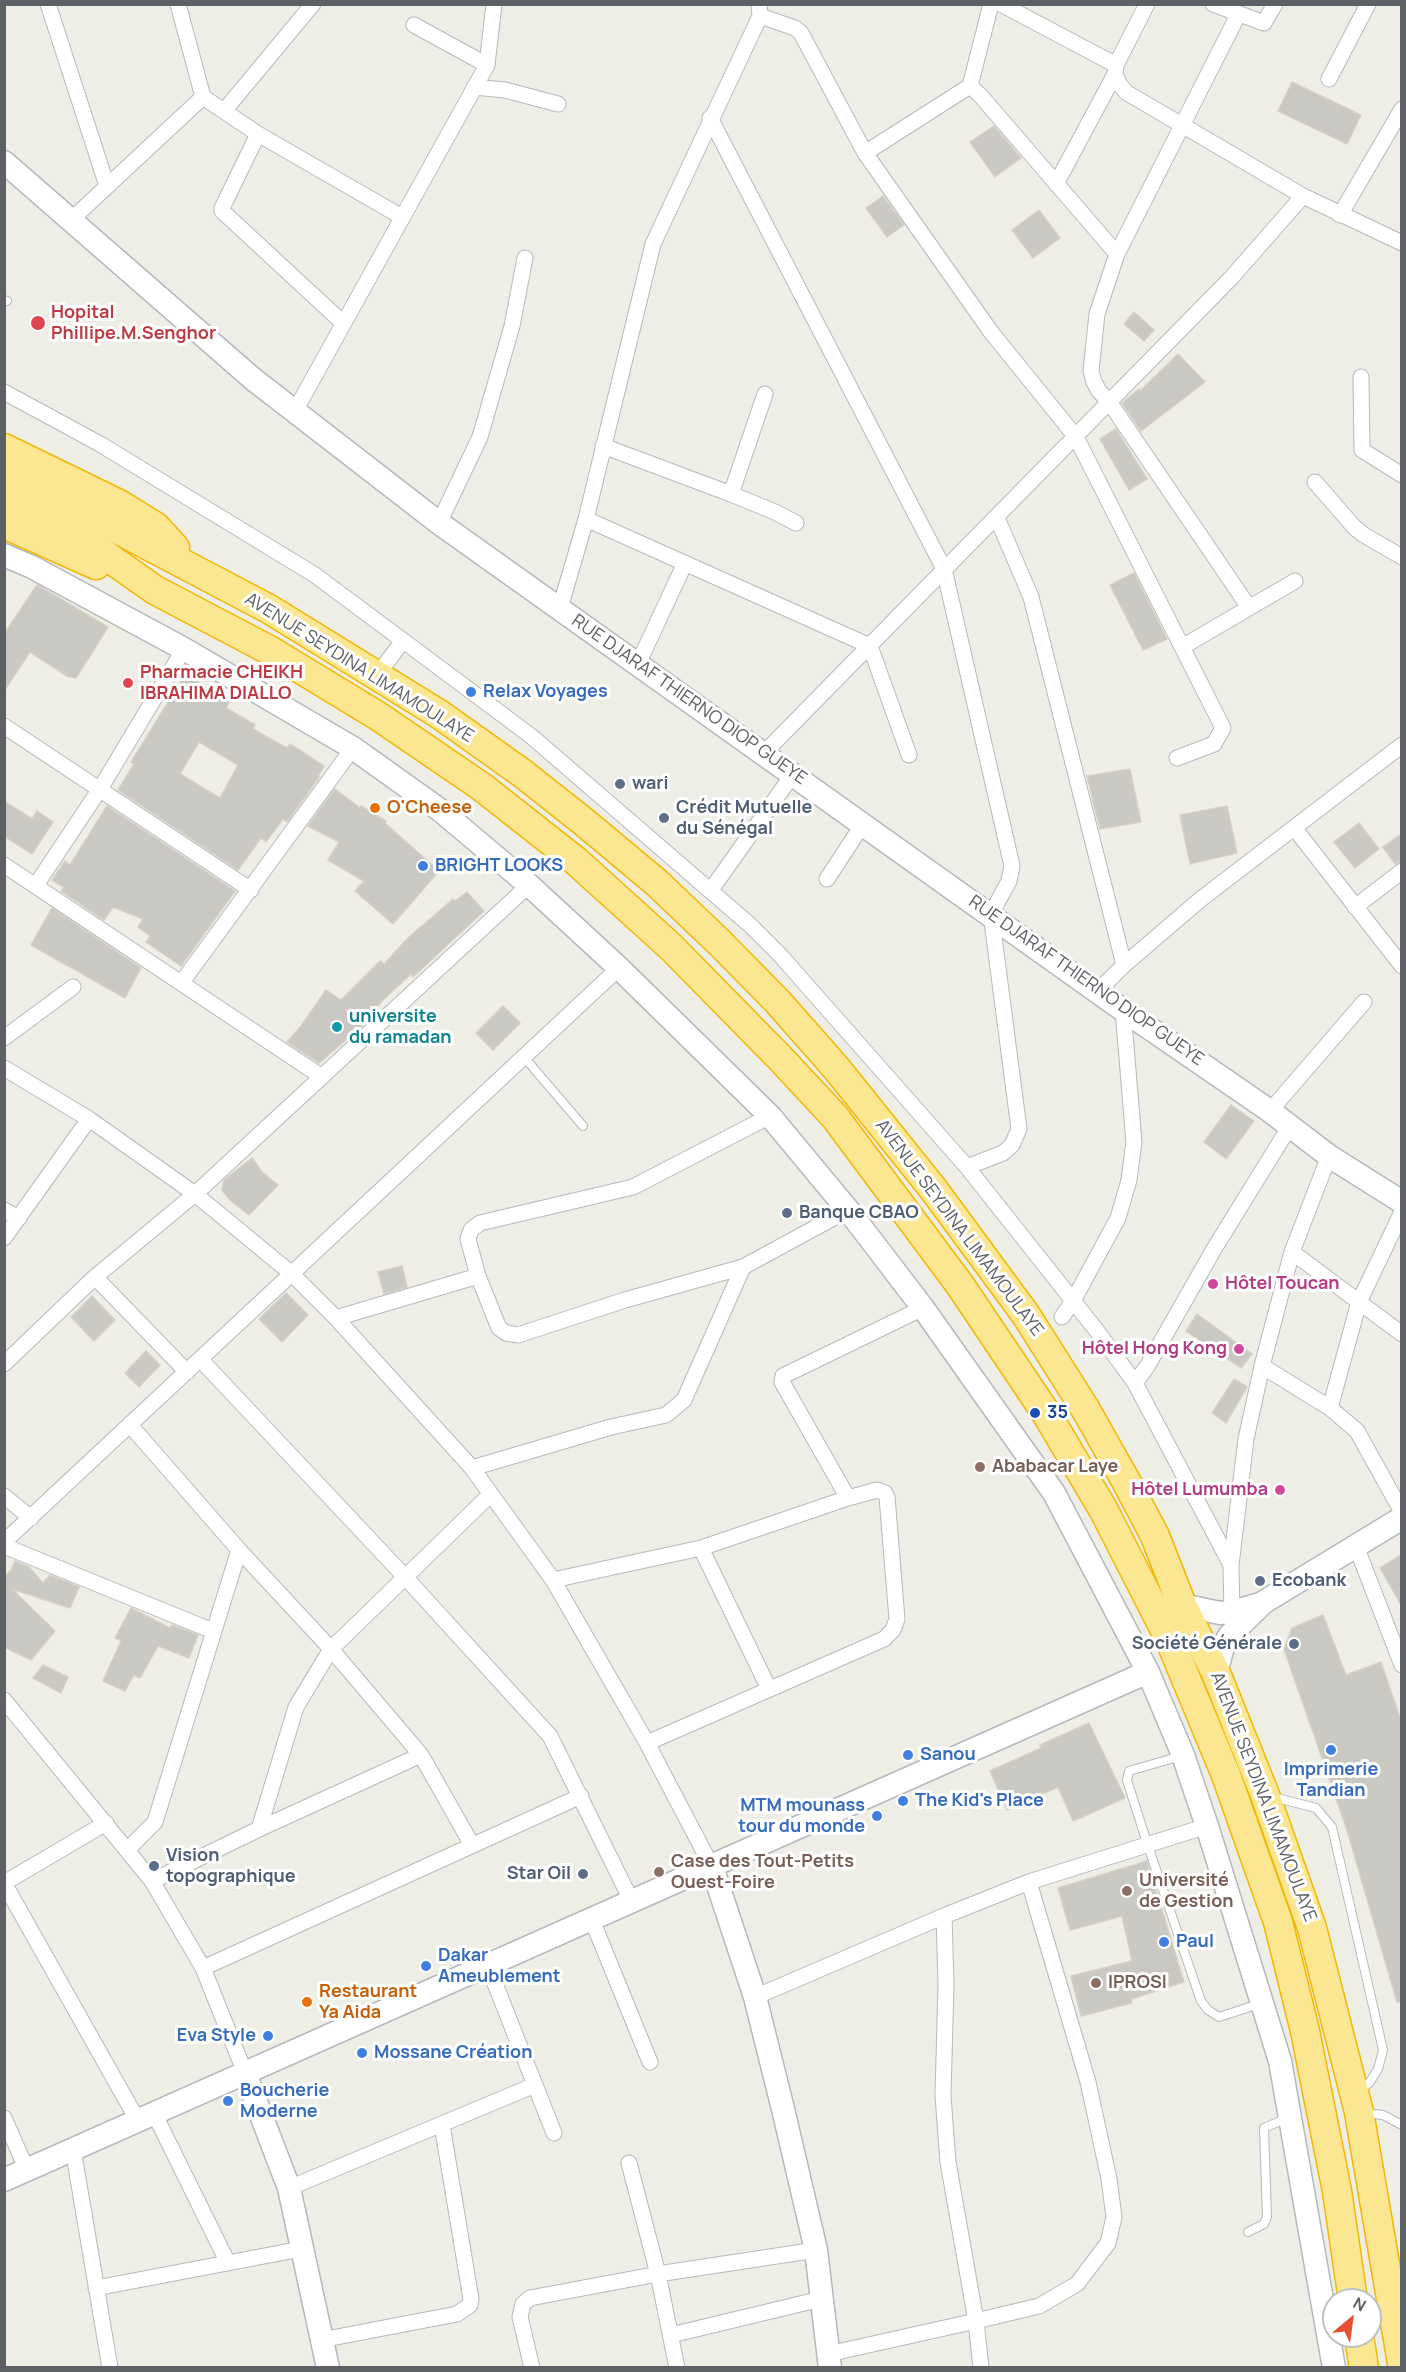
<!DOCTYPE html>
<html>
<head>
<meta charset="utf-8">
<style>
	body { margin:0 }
	#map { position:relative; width:1406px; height:2372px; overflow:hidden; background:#efeee6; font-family:Manrope,sans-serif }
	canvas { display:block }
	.frame { position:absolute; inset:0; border:6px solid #5d6166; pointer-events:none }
	.north { position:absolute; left:1322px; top:2288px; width:60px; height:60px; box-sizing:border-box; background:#fff; border:2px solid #bec0c2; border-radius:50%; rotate:29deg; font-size:16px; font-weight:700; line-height:24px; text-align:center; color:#5d6166 }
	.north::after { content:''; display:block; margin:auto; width:21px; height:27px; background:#e74e34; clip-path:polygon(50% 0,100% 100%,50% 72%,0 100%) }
</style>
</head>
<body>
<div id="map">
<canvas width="1406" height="2372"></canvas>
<div class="frame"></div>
<div class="north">N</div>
</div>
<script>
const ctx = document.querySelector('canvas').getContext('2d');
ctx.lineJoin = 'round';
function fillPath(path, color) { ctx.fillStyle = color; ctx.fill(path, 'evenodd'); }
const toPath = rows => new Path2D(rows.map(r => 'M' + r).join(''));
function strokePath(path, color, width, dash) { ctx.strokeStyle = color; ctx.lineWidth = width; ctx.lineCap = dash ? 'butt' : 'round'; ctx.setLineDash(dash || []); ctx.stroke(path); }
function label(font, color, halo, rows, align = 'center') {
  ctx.font = font + ' Manrope,sans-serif'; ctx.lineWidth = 6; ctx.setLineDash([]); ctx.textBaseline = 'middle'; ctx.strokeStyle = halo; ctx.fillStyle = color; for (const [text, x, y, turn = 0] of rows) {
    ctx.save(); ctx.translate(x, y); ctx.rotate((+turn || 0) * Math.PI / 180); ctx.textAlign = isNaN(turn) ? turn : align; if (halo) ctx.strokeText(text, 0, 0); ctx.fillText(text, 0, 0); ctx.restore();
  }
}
const building = toPath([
	[1292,82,1361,115,1347,144,1278,111,1292,82],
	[994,126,1021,158,995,177,970,142,994,126],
	[883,196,904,225,887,237,866,208,883,196],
	[1039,210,1060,238,1033,258,1012,230,1039,210],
	[1134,312,1154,330,1144,341,1124,324,1134,312],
	[1178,354,1205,382,1141,431,1122,403,1139,389,1140,391,1178,354],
	[1116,429,1147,479,1129,490,1100,439,1116,429],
	[1134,573,1167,639,1143,650,1110,585,1134,573],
	[37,585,108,627,76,678,67,676,30,652,4,691,4,634,37,585],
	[185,675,230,701,226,708,255,725,253,729,287,748,290,744,324,766,318,776,319,777,287,822,283,819,266,842,261,838,238,870,118,790,134,764,131,762,185,675],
	[199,742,238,765,220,798,180,774,199,742],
	[1130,769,1141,822,1100,829,1087,776,1130,769],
	[335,789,360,808,361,806,386,821,385,823,439,871,393,924,355,891,364,881,328,860,339,842,308,826,335,789],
	[4,801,32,819,37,811,53,822,32,854,4,836,4,801],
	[107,806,235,891,181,966,146,942,150,936,138,927,143,919,113,907,104,920,61,891,64,887,52,880,65,861,70,865,107,806],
	[1227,806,1237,853,1190,864,1180,815,1227,806],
	[1359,823,1379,849,1355,868,1334,842,1359,823],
	[1401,834,1401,861,1395,864,1383,847,1401,834],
	[467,892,484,911,413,977,411,974,383,1000,360,1028,319,1063,287,1042,301,1026,326,990,341,1000,378,963,381,961,384,964,408,938,453,899,455,901,467,892],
	[52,908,141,968,125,998,31,945,52,908],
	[503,1006,520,1023,493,1050,476,1033,503,1006],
	[1231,1105,1254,1121,1226,1159,1204,1142,1231,1105],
	[252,1158,262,1172,278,1185,249,1215,230,1200,222,1190,224,1180,252,1158],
	[402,1266,407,1287,384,1294,378,1272,402,1266],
	[286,1293,308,1315,282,1342,259,1319,286,1293],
	[92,1296,115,1320,94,1341,71,1317,92,1296],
	[1197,1314,1252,1354,1241,1368,1186,1331,1197,1314],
	[146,1351,160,1365,139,1387,125,1373,146,1351],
	[1234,1379,1247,1387,1226,1423,1212,1413,1234,1379],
	[1401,1555,1401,1605,1380,1568,1401,1555],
	[15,1561,29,1567,43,1583,50,1575,79,1587,70,1608,12,1589,55,1631,31,1660,4,1647,4,1577,11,1570,15,1561],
	[131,1608,170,1628,172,1625,198,1635,189,1658,158,1646,140,1678,134,1675,125,1691,103,1681,121,1641,115,1638,131,1608],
	[1323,1615,1346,1675,1381,1662,1401,1721,1401,2002,1397,2002,1346,1827,1284,1649,1292,1628,1323,1615],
	[43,1665,68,1677,61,1693,33,1678,43,1665],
	[1089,1723,1125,1798,1073,1821,1058,1787,1007,1810,990,1771,1041,1748,1040,1745,1089,1723],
	[1147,1861,1184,1982,1131,1999,1132,2003,1081,2016,1071,1976,1132,1961,1122,1916,1070,1930,1058,1888,1147,1861]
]);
const lane = toPath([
	[4,300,7,301],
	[524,1057,583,1126],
	[1181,1756,1129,1771,1127,1780,1147,1843,1201,2001,1208,2010,1219,2017,1259,2004],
	[1273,1797,1316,1808,1332,1827,1383,2050,1378,2069,1370,2082,1360,2091],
	[1364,2113,1383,2115,1402,2125],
	[1248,2232,1264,2224,1267,2217,1264,2128,1287,2118]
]);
const street = toPath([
	[48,4,107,186],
	[178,4,203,97,258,134,402,217],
	[759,4,760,16,795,28,801,33,865,153,991,332,1076,437,1223,728,1214,744,1177,758],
	[1001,4,1116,65],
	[1213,4,1264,23,1275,4],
	[1238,15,1117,254,1097,314,1091,371,1094,382,1099,391,1110,403,1248,606],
	[414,25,487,65],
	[1115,74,1120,85,1127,93,1182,125,1303,196,1402,243],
	[1329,79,1368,4],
	[970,86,991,4],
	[474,87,505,90,558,104],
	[224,111,313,4],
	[710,118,944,569,1012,866,1009,881,991,914,1019,1129,1012,1145,1003,1153,967,1167],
	[258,134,222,208,222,211,343,323],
	[865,153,970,86,980,95,1117,254],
	[1056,184,1115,74,1116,65,1147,4],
	[1340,215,1402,109],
	[72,219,203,97],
	[1361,377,1362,450,1402,475],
	[4,392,100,444,315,575,531,736,750,925,780,955,967,1167,1097,1331,1135,1383,1231,1565,1232,1612],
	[295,411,487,65,494,4],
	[603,446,731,494,775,512,796,523],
	[1315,482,1355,528,1364,535,1402,557],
	[731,494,765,394],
	[997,518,1031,597,1124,965],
	[586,519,870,646,909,755],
	[439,523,480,437,512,326,525,258],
	[560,608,586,519,653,244,760,16],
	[1182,647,1295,581],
	[638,664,685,563],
	[377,675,403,641],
	[4,726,251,890],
	[764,753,1231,278,1303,196],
	[1295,829,1402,966],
	[4,865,322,1077],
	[827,879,863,824],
	[36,885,100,789,184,649],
	[711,890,793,774],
	[1355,907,1402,871],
	[182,982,353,748],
	[1099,990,1124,965,1201,899,1402,745],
	[4,1038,73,987],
	[4,1068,89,1119,195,1194,292,1274,336,1318,472,1468,553,1580,647,1743,712,1867],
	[1270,1111,1364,1002],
	[770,1116,633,1187,480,1223,471,1230,468,1239,478,1276,499,1328,506,1333,518,1335,625,1300,743,1267,848,1210],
	[4,1210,19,1218],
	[4,1238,89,1119],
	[1292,1252,1402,1334],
	[95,1277,187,1372],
	[1062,1317,1073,1301,1118,1218,1129,1180,1134,1142,1123,1010],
	[336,1318,478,1276],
	[200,1359,406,1578,550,1736,632,1902],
	[4,1364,95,1277,195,1194,529,885],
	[1262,1366,1330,1408,1357,1431,1402,1512],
	[1135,1383,1148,1365,1214,1249,1290,1126],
	[1330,1408,1359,1302,1402,1212],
	[130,1425,239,1550,331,1649,421,1755,472,1845],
	[472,1468,611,1427,666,1415,684,1400,743,1267],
	[4,1496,31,1518],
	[848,1498,782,1382,783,1376,923,1308],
	[4,1542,619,968],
	[4,1546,213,1631],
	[1356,1546,1402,1665],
	[701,1548,769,1689],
	[1231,1565,1246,1439,1262,1366,1292,1252,1329,1156],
	[553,1580,701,1548,848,1498,877,1490,885,1493,887,1497,897,1619,893,1630,884,1639,647,1743],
	[4,1700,152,1881,203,1968,245,2073],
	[259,1829,296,1707,331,1649,491,1494],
	[127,1850,155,1822,239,1550],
	[152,1881,259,1829,421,1755],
	[4,1883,138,2121],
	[4,1883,106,1823],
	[592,1920,650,2062],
	[488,1966,554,2133],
	[203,1968,581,1796],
	[755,1997,944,1916,1029,1882],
	[154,2113,228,2263],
	[4,2118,27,2170],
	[73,2149,110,2368],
	[629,2163,658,2274,677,2368],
	[289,2188,535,2085],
	[96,2288,301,2249],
	[671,2335,821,2299],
	[321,2340,457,2314,470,2305,471,2299,442,2125],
	[828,2354,976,2321,948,2162,943,2096,946,1984,944,1916],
	[532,2368,520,2317,523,2304,530,2298,658,2274,816,2250],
	[981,2368,976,2321,1039,2306,1077,2284,1108,2243,1114,2217,1109,2179,1088,2082,1029,1882,1207,1826]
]);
const secondary = toPath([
	[4,162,253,379,439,523,1123,1010,1270,1111,1329,1156,1402,1202],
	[4,555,32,567,184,649,353,748,440,810,529,885,619,968,770,1116,848,1210,923,1308,1054,1493,1148,1672,1183,1755,1207,1826,1280,2061,1334,2368],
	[1182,1605,1220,1613,1232,1612,1260,1604],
	[1216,1673,1223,1647,1229,1636,1264,1602,1402,1518],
	[712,1867,755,1997,783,2109,816,2250,830,2368],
	[245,2073,289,2188,328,2368],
	[4,2180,1148,1672]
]);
const highway = toPath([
	[4,448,119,504,156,527,175,548],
	[4,474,98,519,269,609,439,714,522,773,584,822,657,883,720,943,778,1002,837,1069,934,1190,1026,1315,1086,1410,1126,1481,1155,1536,1182,1605,1216,1673,1265,1795,1312,1928,1359,2112,1402,2363],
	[4,498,81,538,155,590,271,651,378,716,482,787,576,861,671,947,781,1059,835,1117,960,1285,1046,1413,1103,1509,1169,1638,1226,1775,1278,1922,1305,2031,1337,2191,1353,2300],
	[4,524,96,565],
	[1359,2336,1364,2368]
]);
const markers = [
	[38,323,8,"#e0444e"],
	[128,683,6,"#e0444e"],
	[471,692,6,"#3f7fe0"],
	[620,784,6,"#5c6f8a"],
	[375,808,6,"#e8710a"],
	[664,818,6,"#5c6f8a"],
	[423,866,6,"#3f7fe0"],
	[337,1027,6,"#0f9aa8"],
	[787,1213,6,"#5c6f8a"],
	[1213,1284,6,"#d1479c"],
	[1239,1349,6,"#d1479c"],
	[1035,1413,6,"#1a4fb4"],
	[980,1467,6,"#8d6e63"],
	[1280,1490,6,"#d1479c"],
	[1260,1581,6,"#5c6f8a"],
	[1294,1644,6,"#5c6f8a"],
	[1331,1750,6,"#3f7fe0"],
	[908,1755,6,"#3f7fe0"],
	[903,1801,6,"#3f7fe0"],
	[877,1816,6,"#3f7fe0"],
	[154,1866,6,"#5c6f8a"],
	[659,1872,6,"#8d6e63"],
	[583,1874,6,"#5c6f8a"],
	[1127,1891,6,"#8d6e63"],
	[1164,1942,6,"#3f7fe0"],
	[426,1966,6,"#3f7fe0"],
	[1096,1983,6,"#8d6e63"],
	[307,2002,6,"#e8710a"],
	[268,2036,6,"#3f7fe0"],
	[362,2053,6,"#3f7fe0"],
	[228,2101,6,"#3f7fe0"]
];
const healthNames = [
	["Hopital",51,313],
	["Phillipe.M.Senghor",51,334],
	["Pharmacie CHEIKH",140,673],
	["IBRAHIMA DIALLO",140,694]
];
const streetNames = [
	["AVENUE SEYDINA LIMAMOULAYE",359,668,32],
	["RUE DJARAF THIERNO DIOP GUEYE",689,700,35],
	["RUE DJARAF THIERNO DIOP GUEYE",1086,981,35],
	["AVENUE SEYDINA LIMAMOULAYE",959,1228,53],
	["AVENUE SEYDINA LIMAMOULAYE",1263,1797,69]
];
const shopNames = [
	["Relax Voyages",483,692],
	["BRIGHT LOOKS",435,866],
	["Sanou",920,1755],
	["Imprimerie",1331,1770,"center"],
	["Tandian",1331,1791,"center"],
	["The Kid's Place",915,1801],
	["MTM mounass",865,1806,"right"],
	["tour du monde",865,1827,"right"],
	["Paul",1176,1942],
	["Dakar",438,1956],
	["Ameublement",438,1977],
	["Eva Style",256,2036,"right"],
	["Mossane Création",374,2053],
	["Boucherie",240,2091],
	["Moderne",240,2112]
];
const serviceNames = [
	["wari",632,784],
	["Crédit Mutuelle",676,808],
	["du Sénégal",676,829],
	["Banque CBAO",799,1213],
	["Ecobank",1272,1581],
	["Société Générale",1282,1644,"right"],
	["Vision",166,1856],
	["topographique",166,1877],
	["Star Oil",571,1874,"right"]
];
const foodNames = [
	["O'Cheese",387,808],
	["Restaurant",319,1992],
	["Ya Aida",319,2013]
];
const cultureNames = [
	["universite",349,1017],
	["du ramadan",349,1038]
];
const hotelNames = [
	["Hôtel Toucan",1225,1284,"left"],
	["Hôtel Hong Kong",1227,1349],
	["Hôtel Lumumba",1268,1490]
];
const transitNames = [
	["35",1047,1413]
];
const educationNames = [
	["Ababacar Laye",992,1467],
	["Case des Tout-Petits",671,1862],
	["Ouest-Foire",671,1883],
	["Université",1139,1881],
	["de Gestion",1139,1902],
	["IPROSI",1108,1983]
];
fillPath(building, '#cac8c3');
strokePath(building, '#d4d0c4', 1.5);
strokePath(lane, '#b6b8bc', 10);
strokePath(street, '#b6b8bc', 17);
strokePath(secondary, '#b4b8bd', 25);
strokePath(highway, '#f2b703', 31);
strokePath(lane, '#fff', 8);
strokePath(street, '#fff', 15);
strokePath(secondary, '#fff', 22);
strokePath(highway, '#fbe791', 28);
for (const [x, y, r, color] of markers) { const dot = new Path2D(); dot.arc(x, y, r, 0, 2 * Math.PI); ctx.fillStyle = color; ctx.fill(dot); strokePath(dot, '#fff', 2); }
label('bold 18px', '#be3a42', '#fff', healthNames, 'left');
label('18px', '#5d6166', '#fff', streetNames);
label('bold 18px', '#366cbe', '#fff', shopNames, 'left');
label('bold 18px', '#4e5e75', '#fff', serviceNames, 'left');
label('bold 18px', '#c56008', '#fff', foodNames, 'left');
label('bold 18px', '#0d838f', '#fff', cultureNames, 'left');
label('bold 18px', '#b23c85', '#fff', hotelNames, 'right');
label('bold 18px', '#164399', '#fff', transitNames, 'left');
label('bold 18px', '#785e54', '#fff', educationNames, 'left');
</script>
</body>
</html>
